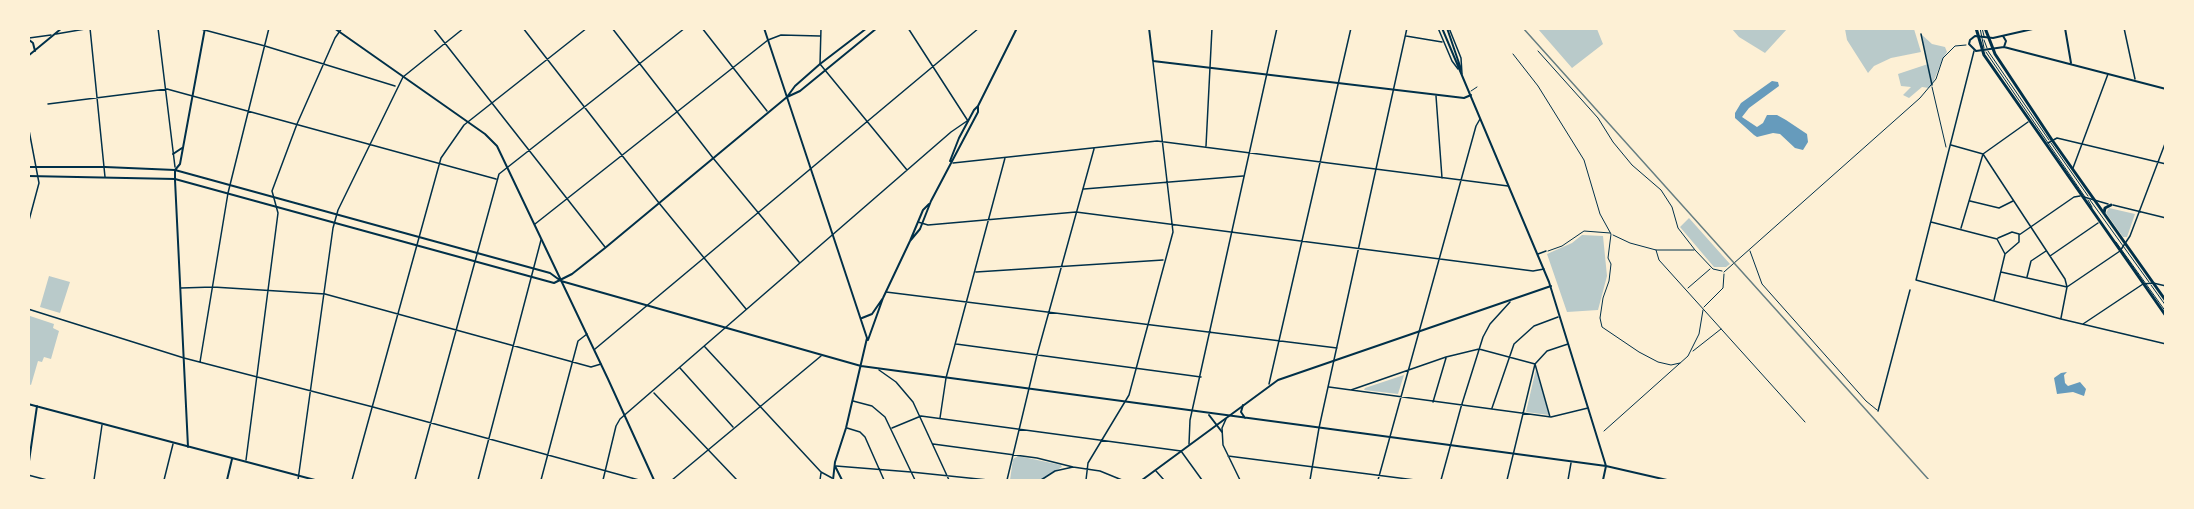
<!DOCTYPE html>
<html>
<head>
<meta charset="utf-8">
<style>
	body { margin:0 }
	#map { position:relative; width:2194px; height:509px; overflow:hidden; background:#fdf0d5; font-family:Ubuntu,sans-serif }
	canvas { display:block }
	.frame { position:absolute; inset:0; border:30px solid #fdf0d5; pointer-events:none }
</style>
</head>
<body>
<div id="map">
<canvas width="2194" height="509"></canvas>
<div class="frame"></div>
</div>
<script>
const ctx = document.querySelector('canvas').getContext('2d');
ctx.lineJoin = 'round';
function fillPath(path, color) { ctx.fillStyle = color; ctx.fill(path, 'evenodd'); }
const toPath = rows => new Path2D(rows.map(r => 'M' + r).join(''));
function strokePath(path, color, width, dash) { ctx.strokeStyle = color; ctx.lineWidth = width; ctx.lineCap = dash ? 'butt' : 'round'; ctx.setLineDash(dash || []); ctx.stroke(path); }
const green = toPath([
	[1538,29,1597,29,1603,44,1572,68],
	[1787,29,1765,53,1739,37,1732,29],
	[1845,29,1914,29,1921,52,1891,58,1874,66,1868,73,1847,40],
	[1921,34,1932,44,1945,47,1947,52,1943,58,1932,85,1929,88,1922,87,1909,98,1903,95,1911,87,1901,86,1898,74,1928,64],
	[2109,208,2135,214,2127,237,2123,237,2106,213],
	[1689,218,1730,264,1726,267,1714,267,1680,227],
	[1582,235,1603,236,1607,276,1598,310,1567,312,1547,254,1572,243],
	[49,276,70,282,60,313,40,307],
	[30,316,54,324,53,328,59,331,51,359,44,357,42,362,38,361,31,385,29,384],
	[1536,369,1549,415,1526,412],
	[1404,375,1398,394,1364,390,1365,388],
	[1018,456,1061,465,1062,467,1040,480,1010,480,1013,459]
]);
const water = toPath([
	[1772,81,1778,82,1779,86,1749,108,1742,117,1757,127,1763,123,1767,115,1777,115,1786,120,1807,134,1808,142,1803,150,1795,148,1780,134,1773,133,1757,137,1754,135,1735,118,1735,113,1741,103],
	[2067,372,2064,375,2065,383,2068,386,2080,382,2086,389,2084,396,2073,392,2057,394,2054,378,2061,373]
]);
const service = toPath([
	[1980,28,1984,48],
	[1982,28,1984,36],
	[1984,40,1987,48],
	[1538,51,1598,118,1613,142,1632,165,1661,190,1672,207,1678,228,1695,250,1713,269,1722,271],
	[1988,51,2049,140],
	[1986,52,2085,197],
	[1513,54,1538,86,1584,160,1600,214,1611,234,1608,258,1611,264,1609,281,1603,298,1600,318,1602,327,1639,352,1658,362,1671,365,1680,363],
	[1932,87,1946,147],
	[1471,91,1477,87],
	[2051,143,2088,196],
	[2088,200,2092,207],
	[2090,200,2149,282],
	[1613,235,1630,243,1656,250,1694,250],
	[2116,242,2166,312],
	[1656,250,1659,260,1805,422],
	[1548,251,1562,246,1584,231,1610,233],
	[1750,251,1762,284,1866,401,1877,410],
	[1724,272,1920,98,1936,79,1943,58,1955,46,1966,45],
	[2151,285,2166,306],
	[1688,288,1710,269],
	[1704,307,1723,288,1724,274],
	[1693,351,1721,329],
	[1604,431,1688,356,1699,334,1703,310]
]);
const pedestrian = toPath([
	[1921,34,1932,85],
	[1538,254,1546,251]
]);
const minor = toPath([
	[90,28,105,177],
	[158,28,175,167],
	[197,28,265,46,395,86],
	[433,28,605,247],
	[523,28,659,203,746,309],
	[612,28,713,158,799,262],
	[702,28,767,111],
	[821,28,820,64,907,170],
	[908,28,968,121],
	[1438,28,1452,61,1458,69],
	[1449,28,1461,58,1462,74],
	[2124,28,2135,79],
	[56,34,91,28],
	[1406,36,1442,42],
	[29,38,51,35],
	[1974,51,1916,280,2061,319,2166,344],
	[1436,96,1442,178],
	[48,104,167,89,496,179],
	[28,125,39,183,28,224],
	[2048,143,2057,138,2166,164],
	[1951,145,1983,154,2065,279,2067,287,2061,318],
	[1206,146,1212,28],
	[953,163,1157,141,1508,186],
	[2073,168,2108,74],
	[1084,189,1243,176],
	[2084,197,2108,204],
	[1970,201,1999,208,2013,201],
	[2113,205,2166,218],
	[918,222,928,225,1076,212,1440,259,1533,271,1544,269],
	[1931,222,1997,239],
	[535,224,768,40,781,35,820,36],
	[1961,228,1983,154,2028,122],
	[1998,238,2012,232,2019,234],
	[1997,239,2005,254],
	[2050,256,2098,223],
	[976,272,1163,260],
	[2001,272,2067,287,2120,251,2130,236,2166,141],
	[2027,277,2031,261,2046,251],
	[181,288,213,287,325,294,591,367,601,364],
	[886,292,1337,348],
	[1994,300,2005,254,2019,242,2019,235,2074,197,2080,196],
	[28,309,184,358,373,407,639,480],
	[2083,324,2143,284,2153,283,2166,286],
	[956,344,1201,377],
	[705,347,821,472,832,478],
	[595,349,979,28],
	[200,362,228,193,269,28],
	[680,368,733,427],
	[879,370,896,382,913,402,949,480],
	[1269,384,1351,28],
	[1329,387,1551,417,1588,408],
	[1351,390,1446,357,1479,349,1535,364,1550,417],
	[654,393,737,480],
	[853,401,872,406,885,417,915,480],
	[1433,402,1446,358],
	[1492,408,1514,344,1534,326,1558,317],
	[1878,411,1910,290],
	[940,418,946,378,1005,158],
	[1226,419,1222,428,1223,445,1240,480],
	[847,428,860,432,865,437,884,480],
	[892,428,921,416,1181,451,1202,480],
	[933,444,1037,458,1073,467],
	[1189,444,1190,420,1277,28],
	[1228,456,1415,480],
	[246,460,278,213,272,191,297,124,335,38,342,28],
	[836,466,911,472,988,480],
	[1156,471,1164,480],
	[28,475,47,480],
	[94,480,102,425],
	[164,480,173,444],
	[298,480,333,228,338,210,403,77,464,28],
	[352,480,441,158,464,125,587,28],
	[415,480,499,174,685,28],
	[478,480,541,240],
	[541,480,578,341,587,334],
	[603,480,616,426,620,419,951,132,967,121],
	[672,480,821,356],
	[820,480,821,473],
	[1007,480,1037,355,1094,149],
	[1041,480,1055,471,1073,467,1100,471,1122,480],
	[1086,480,1088,463,1129,395,1173,232,1153,62],
	[1310,480,1319,428,1407,28],
	[1378,480,1476,126,1480,119],
	[1441,480,1461,407,1483,337,1490,324,1510,302],
	[1507,480,1535,364,1547,351,1568,344],
	[1568,480,1571,463]
]);
const tertiary = toPath([
	[1149,28,1153,61,1464,98,1471,95],
	[2037,28,1993,38,1975,36,1970,40,1969,44,1976,51,2004,47,2166,89],
	[2065,28,2071,63],
	[2003,36,2006,41,2004,47],
	[175,180,188,447],
	[28,404,315,480],
	[28,468,37,406],
	[227,480,232,459],
	[1142,480,1278,380,1551,286]
]);
const secondary = toPath([
	[334,28,485,134,497,146,608,379,654,480],
	[764,28,867,338,846,428,835,462,833,480],
	[1442,28,1549,282,1606,466,1603,480],
	[1447,28,1461,69],
	[28,39,33,43,35,51],
	[28,56,62,28],
	[787,97,800,91,877,28],
	[173,154,182,148],
	[950,161,959,138,974,110,978,106,1017,28],
	[28,167,105,167,175,170,550,273,561,281,861,366,1606,466,1667,480],
	[28,176,175,179,554,283,572,274,605,248,787,97,795,86,820,64,867,28],
	[175,178,175,170,180,164,205,28],
	[910,241,920,229,931,201,978,112,978,106],
	[862,318,872,314,883,298,910,241,923,210,929,204],
	[868,340,883,298],
	[1243,405,1241,412,1245,418],
	[1209,415,1222,432],
	[835,466,842,480]
]);
const primary = toPath([
	[1976,28,1984,55,2166,316],
	[1985,28,1995,54,2052,140,2166,301],
	[2104,213,2105,208,2111,205]
]);
const rail = toPath([
	[1523,28,1929,480]
]);
fillPath(green, '#b9caca');
fillPath(water, '#669bbc');
strokePath(service, '#003049', 1);
strokePath(pedestrian, '#003049', 1.5);
strokePath(minor, '#003049', 1.5);
strokePath(tertiary, '#003049', 2);
strokePath(secondary, '#003049', 2);
strokePath(primary, '#003049', 3);
strokePath(rail, '#657d81', 1.5);
</script>
</body>
</html>
